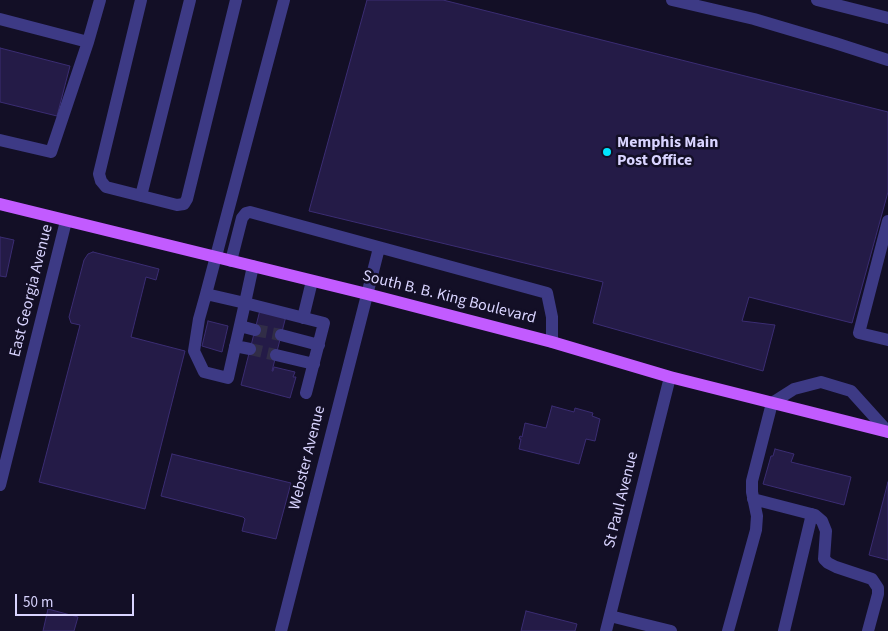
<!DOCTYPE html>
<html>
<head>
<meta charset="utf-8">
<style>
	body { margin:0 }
	#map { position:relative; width:888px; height:631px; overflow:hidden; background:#130f26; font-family:"Source Sans 3",sans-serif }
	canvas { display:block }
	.scale { position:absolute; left:15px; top:594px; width:119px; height:22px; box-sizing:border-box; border:2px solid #d9d4ff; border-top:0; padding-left:6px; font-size:15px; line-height:18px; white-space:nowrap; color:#d9d4ff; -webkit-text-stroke:4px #130f26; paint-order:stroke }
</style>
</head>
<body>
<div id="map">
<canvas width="888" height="631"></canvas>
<div class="scale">50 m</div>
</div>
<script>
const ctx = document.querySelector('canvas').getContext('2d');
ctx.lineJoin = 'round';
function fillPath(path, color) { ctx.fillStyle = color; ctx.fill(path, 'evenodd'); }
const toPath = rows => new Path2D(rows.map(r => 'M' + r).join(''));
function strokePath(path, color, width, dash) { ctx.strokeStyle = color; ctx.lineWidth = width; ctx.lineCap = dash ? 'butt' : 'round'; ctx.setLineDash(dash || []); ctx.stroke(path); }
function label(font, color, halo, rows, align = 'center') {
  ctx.font = font + ' "Source Sans 3",sans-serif'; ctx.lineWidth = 5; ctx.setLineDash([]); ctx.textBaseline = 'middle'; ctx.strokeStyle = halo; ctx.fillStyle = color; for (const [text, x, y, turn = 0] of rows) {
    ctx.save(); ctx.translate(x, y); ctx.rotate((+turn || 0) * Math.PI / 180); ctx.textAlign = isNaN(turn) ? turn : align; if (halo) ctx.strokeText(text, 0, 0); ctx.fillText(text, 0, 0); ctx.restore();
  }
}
const building = toPath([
	[367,0,443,0,888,112,888,192,852,323,749,297,742,321,775,325,763,371,593,323,603,282,309,211,367,0],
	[0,48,70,66,57,116,0,102,0,48],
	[0,237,14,240,6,277,0,276,0,237],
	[93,252,159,269,156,280,146,277,131,337,185,351,145,509,39,482,80,325,71,323,69,317,84,260,88,254,93,252],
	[260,310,286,316,272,371,273,371,274,367,295,372,293,377,296,377,290,398,241,385,260,310],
	[208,321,228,326,222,352,202,346,208,321],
	[552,406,574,412,575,408,593,413,592,416,600,419,595,441,586,439,579,464,519,449,521,439,519,439,520,436,522,437,525,423,546,428,552,406],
	[775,449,794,454,791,462,851,477,844,505,763,484,771,456,773,456,775,449],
	[172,454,291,483,276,539,242,531,245,519,243,517,161,496,172,454],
	[888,482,888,560,869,555,888,482],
	[48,609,78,617,74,631,43,631,48,609],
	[526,611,577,624,575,631,521,631,526,611]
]);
const minorTunnel = toPath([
	[255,330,281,335],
	[250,349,276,355]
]);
const minor = toPath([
	[141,0,99,174,101,181,106,187,177,205,184,204,187,199,236,0],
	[672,0,754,19,835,43,888,60],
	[817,0,888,18],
	[0,19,88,42,100,0],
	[0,140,51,152,88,42],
	[141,196,190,0],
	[888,221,859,333,888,340],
	[231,261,242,218,246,213,250,212,547,293,552,317,552,342],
	[253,266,245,303,228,378,204,372,194,351,199,319,206,294,245,303,324,323,306,393],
	[206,294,284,0],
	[303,318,312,281],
	[240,326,255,330],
	[281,335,319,345],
	[235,346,250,349],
	[276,355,314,364],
	[0,485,66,221],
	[753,499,815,515,822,521,826,531,824,559,828,563,836,567,872,579,878,588,878,594,868,631],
	[610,616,671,631],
	[281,631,379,248],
	[606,631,670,377],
	[728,631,756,530,757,516,752,492,752,481,772,403,794,389,821,382,851,391,888,432],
	[784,631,812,514]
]);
const major = toPath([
	[0,204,367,294,552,342,670,377,888,432]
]);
const markers = [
	[607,152,5,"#00e5ff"]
];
const poiNames = [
	["Memphis Main",617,143],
	["Post Office",617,161]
];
const streetNames = [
	["East Georgia Avenue",32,291,-76],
	["South B. B. King Boulevard",449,298,14],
	["Webster Avenue",308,458,-76],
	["St Paul Avenue",622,500,-76]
];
fillPath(building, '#241b47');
strokePath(building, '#3b2d73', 1);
strokePath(minorTunnel, '#312d47', 12, [12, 6]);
strokePath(minor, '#3d3a85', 12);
strokePath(major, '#c25bff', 12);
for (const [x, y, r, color] of markers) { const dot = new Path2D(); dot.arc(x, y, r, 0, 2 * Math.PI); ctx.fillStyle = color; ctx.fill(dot); strokePath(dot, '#130f26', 2); }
label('bold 16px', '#d9d4ff', '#130f26', poiNames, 'left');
label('16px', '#d9d4ff', '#130f26', streetNames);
</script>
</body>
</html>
